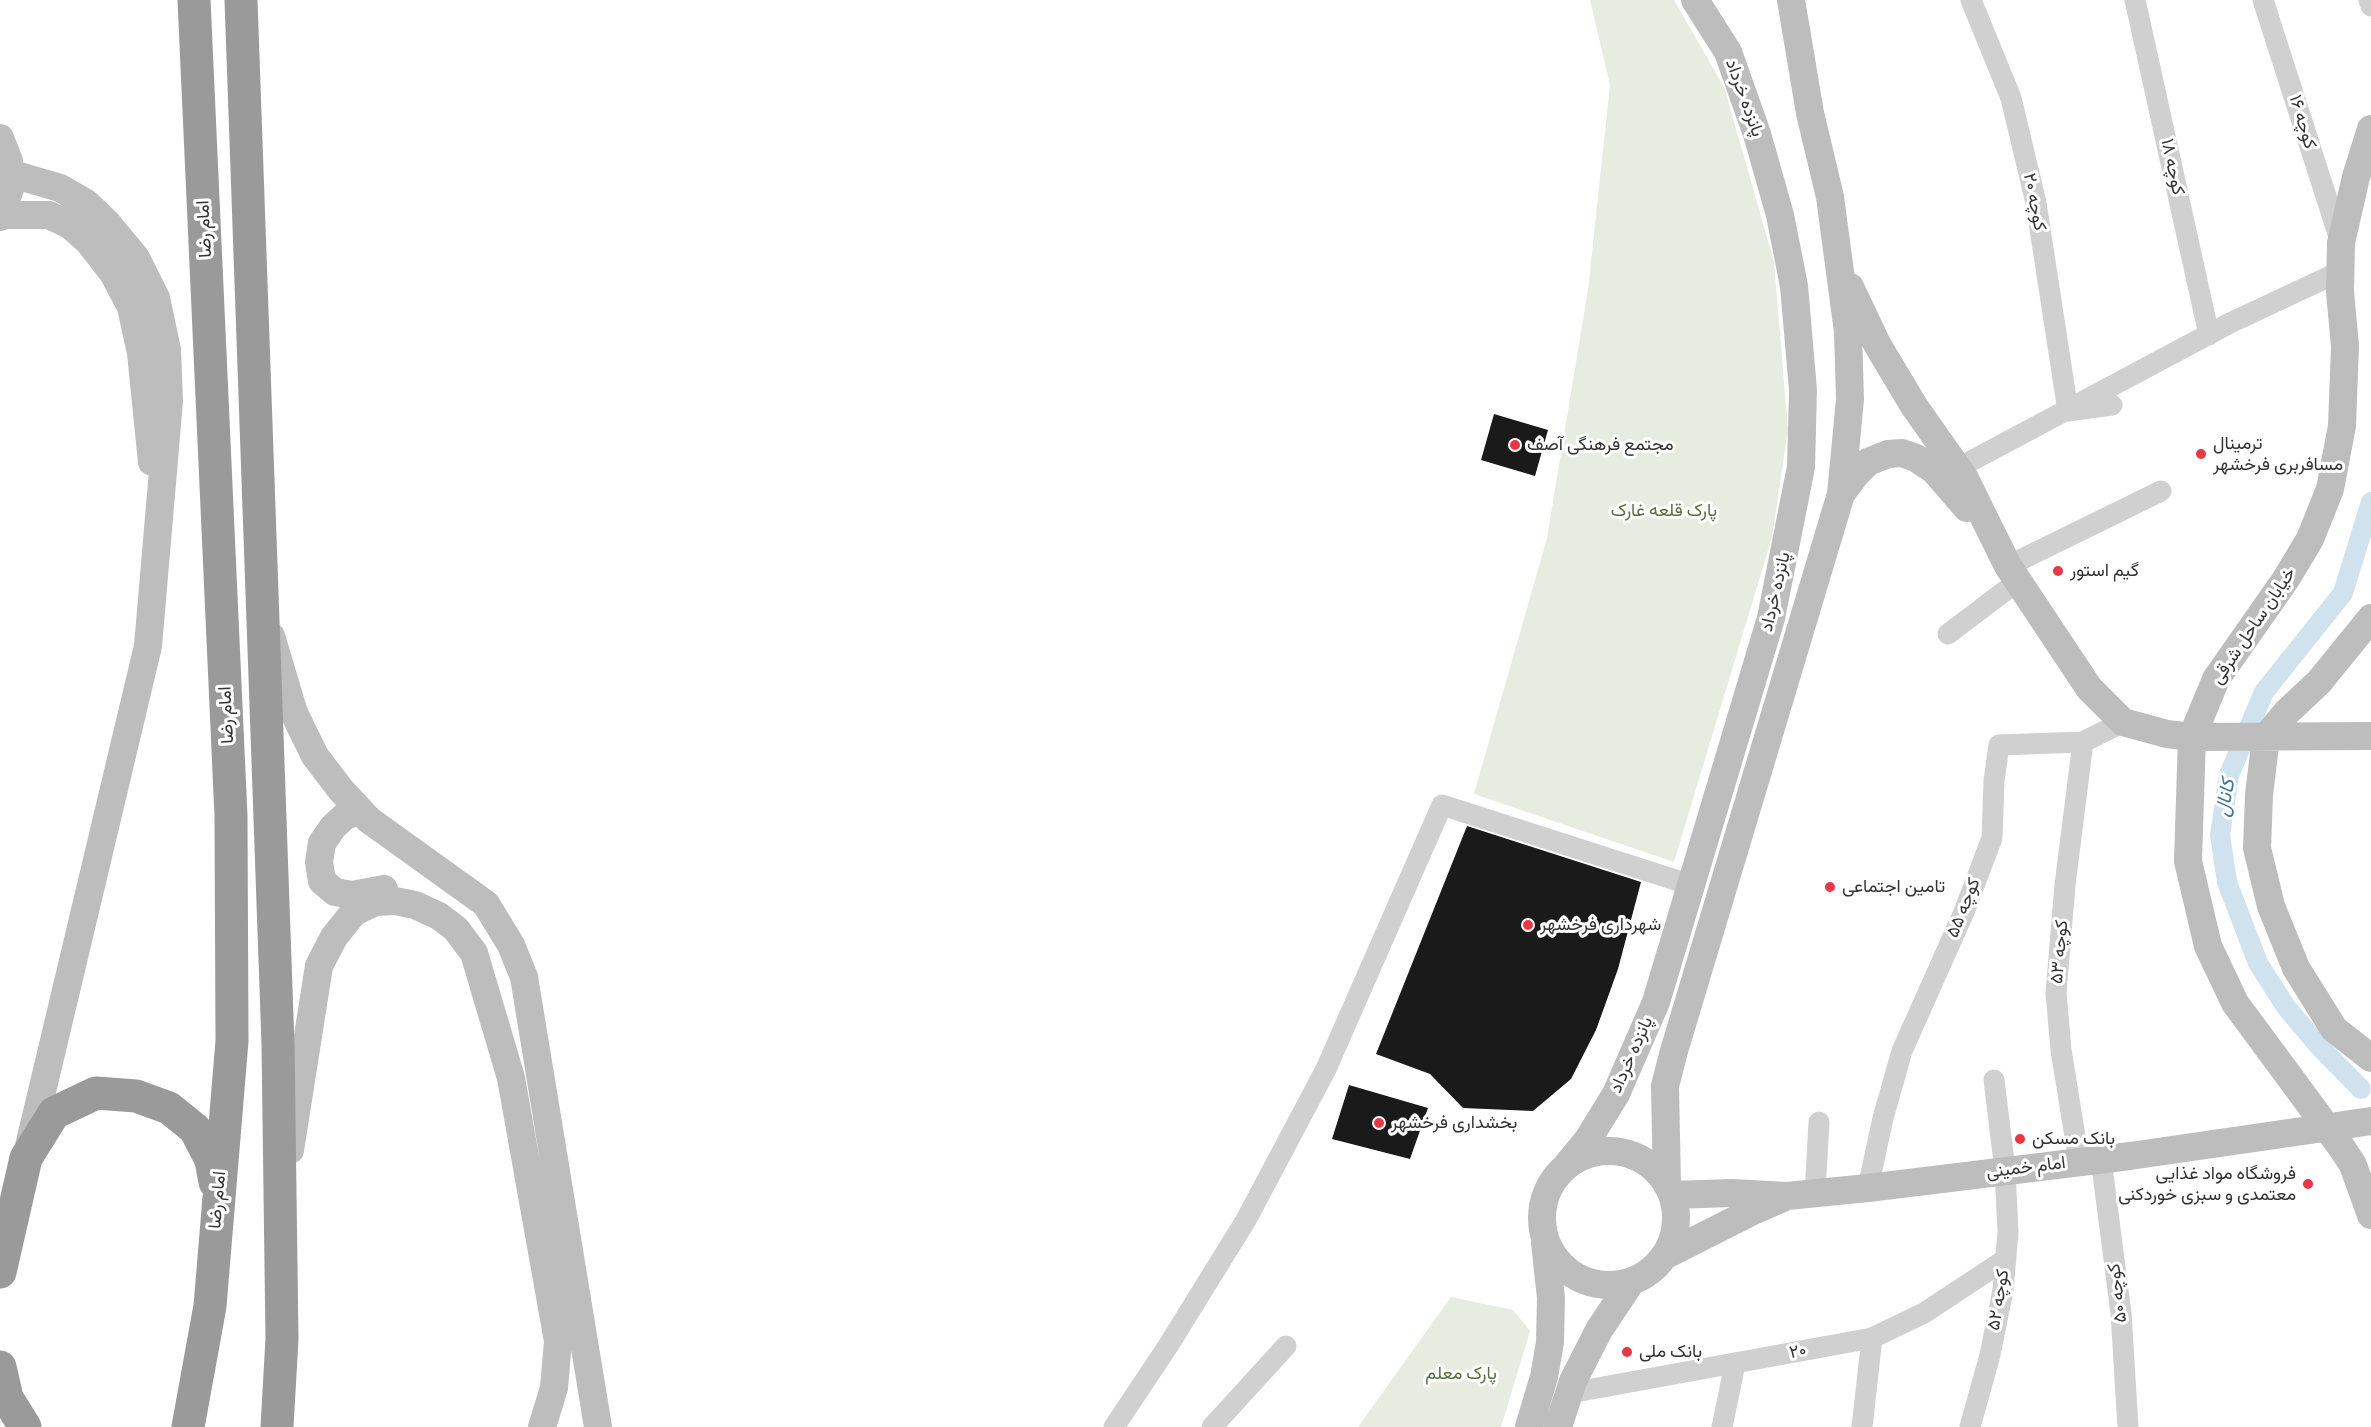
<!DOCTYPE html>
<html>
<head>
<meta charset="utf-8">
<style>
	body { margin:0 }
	canvas { display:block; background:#fff }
</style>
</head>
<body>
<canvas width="2371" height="1427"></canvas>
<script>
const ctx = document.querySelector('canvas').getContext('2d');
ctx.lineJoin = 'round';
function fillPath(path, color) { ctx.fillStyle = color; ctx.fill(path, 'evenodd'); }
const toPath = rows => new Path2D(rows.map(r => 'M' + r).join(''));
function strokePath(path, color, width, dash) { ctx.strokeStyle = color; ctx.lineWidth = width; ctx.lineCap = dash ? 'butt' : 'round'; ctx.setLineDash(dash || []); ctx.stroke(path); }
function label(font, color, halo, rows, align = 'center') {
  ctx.font = font + ' Signika,Vazirmatn,sans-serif'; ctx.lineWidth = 6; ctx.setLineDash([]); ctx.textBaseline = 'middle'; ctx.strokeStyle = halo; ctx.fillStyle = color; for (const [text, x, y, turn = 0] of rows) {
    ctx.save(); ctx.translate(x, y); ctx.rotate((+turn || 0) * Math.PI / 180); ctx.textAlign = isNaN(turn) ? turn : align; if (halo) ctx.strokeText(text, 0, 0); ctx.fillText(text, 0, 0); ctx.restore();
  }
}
const green = toPath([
	[1590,0,1674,0,1724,87,1774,262,1788,430,1772,537,1674,862,1474,794,1547,538,1588,290,1610,85],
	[1451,1297,1513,1310,1530,1331,1501,1427,1358,1427]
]);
const canal = toPath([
	[2361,1089,2319,1046,2286,1007,2258,963,2227,882,2220,835,2229,775,2264,692,2343,593,2371,502]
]);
const building = toPath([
	[1494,414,1548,430,1535,476,1481,460],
	[1467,826,1641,882,1618,969,1596,1030,1571,1079,1533,1111,1463,1108,1430,1074,1376,1054],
	[1349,1085,1428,1108,1410,1159,1332,1139]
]);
const street = toPath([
	[1971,0,2011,98,2036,203,2068,411,2112,405],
	[2135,0,2209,335],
	[2263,0,2341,243],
	[2369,0,2371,6],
	[1958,468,2230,323,2341,271],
	[2008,566,2161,491],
	[1948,634,2018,581],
	[2101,1159,2121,1313,2128,1427],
	[2079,1161,2061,1050,2056,993,2065,885,2083,742],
	[1868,1188,1883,1118,1902,1051,1964,912,1992,838,1994,781,1999,745,2083,742,2123,722],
	[1815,1193,1819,1122],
	[1570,1393,1872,1338,1924,1313,2006,1259],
	[1114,1427,1168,1346,1246,1220,1326,1069,1442,805,1691,885],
	[1212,1427,1286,1346],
	[1722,1427,1735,1364],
	[1862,1427,1872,1338],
	[1970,1427,1990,1355,2003,1290,2008,1232,2005,1170,1994,1080]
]);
const secondary = toPath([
	[2371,129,2356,177,2341,243,2340,292,2345,346,2342,426,2330,489,2310,539,2286,579,2216,679,2192,737,2188,861,2208,946,2235,1003,2342,1148,2353,1165,2371,1215],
	[0,138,9,161,10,189,0,217],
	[9,173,60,188,86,203,107,223,136,258,156,298,167,350,169,401,148,646,29,1146],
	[1,215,49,215,70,225,88,241,113,273,131,307,141,353,152,462],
	[1850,287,1877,344,1914,406,1964,477,2008,566,2089,688,2123,722,2167,734,2192,737,2371,736],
	[1841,494,1856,474,1868,462,1888,454,1902,453,1916,458,1934,470,1967,508],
	[2371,618,2319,682,2287,712,2266,737,2259,795,2257,848,2271,906,2296,968,2334,1029,2371,1058],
	[271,636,294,713,315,756,341,790,369,820,486,904,511,945,524,977,598,1427],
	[360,810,345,816,333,827,322,843,319,862,322,881,335,892,352,895,384,889],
	[290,1150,319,966,334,937,354,912,375,902,395,901,415,905,439,916,456,929,474,953,511,1078,558,1341,554,1388,542,1427],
	'1542 1218a67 67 0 1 1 134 0a67 67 0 1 1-134 0Z',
	[1567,1165,1587,1141,1616,1094,1656,1002,1771,618,1801,467,1803,390,1794,286,1780,215,1757,134,1728,52,1695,0],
	[1667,1185,1665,1086,1674,1051,1841,494,1850,399,1848,332,1830,197,1810,113,1791,0],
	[1672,1195,1732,1193,1787,1196,1868,1188,2130,1156,2371,1121],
	[1664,1256,1751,1212,1783,1198],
	[1529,1427,1544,1377,1550,1342,1551,1298,1545,1243],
	[1558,1427,1573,1381,1599,1330,1631,1282]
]);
const highway = toPath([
	[241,0,278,1044,282,1339,277,1427],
	[0,1272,26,1158,54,1113,96,1093,136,1096,169,1108,195,1129,211,1160,215,1182],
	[0,1367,7,1398,25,1427],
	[188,1427,210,1306,232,1041,231,816,194,0]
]);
const markers = [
	[1515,445,6,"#e63946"],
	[2201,454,6,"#e63946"],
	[2058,571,6,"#e63946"],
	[1830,887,6,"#e63946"],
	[1528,925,6,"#e63946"],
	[1379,1123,6,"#e63946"],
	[2020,1139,6,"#e63946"],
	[2308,1184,6,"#e63946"],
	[1627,1352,6,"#e63946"]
];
const streetNames = [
	["پانزده خرداد",1744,98,70],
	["کوچه ۱۶",2302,122,73],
	["کوچه ۱۸",2172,167,78],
	["کوچه ۲۰",2034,202,79],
	["امام رضا",205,229,-93],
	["پانزده خرداد",1776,592,-77],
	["خیابان ساحل شرقی",2254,626,-56],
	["امام رضا",227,715,-93],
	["کوچه ۵۵",1964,908,-68],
	["کوچه ۵۳",2060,952,-85],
	["پانزده خرداد",1632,1055,-66],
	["امام خمینی",2026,1168,-7],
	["امام رضا",218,1200,-85],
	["کوچه ۵۰",2118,1293,-97],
	["کوچه ۵۲",1999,1300,-81],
	["۲۰",1798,1352,-11]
];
const poiNames = [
	["ترمینال",2213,444],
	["مسافربری فرخشهر",2213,465],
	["مجتمع فرهنگی آصف",1527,445],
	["گیم استور",2070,571],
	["تامین اجتماعی",1842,887],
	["شهرداری فرخشهر",1540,925],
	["بخشداری فرخشهر",1391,1123],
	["بانک مسکن",2032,1139],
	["فروشگاه مواد غذایی",2296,1174,"right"],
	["معتمدی و سبزی خوردکنی",2296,1195,"right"],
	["بانک ملی",1639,1352]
];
const parkNames = [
	["پارک قلعه غارک",1664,511],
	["پارک معلم",1461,1374]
];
const waterNames = [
	["کانال",2226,798,-80]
];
fillPath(green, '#e6ecdf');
strokePath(canal, '#cfe2ee', 20);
fillPath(building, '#1a1a1a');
strokePath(street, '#d0d0d0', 21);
strokePath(secondary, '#bdbdbd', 28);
strokePath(highway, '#9a9a9a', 33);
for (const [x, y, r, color] of markers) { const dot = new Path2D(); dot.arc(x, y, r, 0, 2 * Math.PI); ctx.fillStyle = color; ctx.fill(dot); strokePath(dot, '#fff', 2); }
label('18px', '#333', '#fff', streetNames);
label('18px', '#333', '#fff', poiNames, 'left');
label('18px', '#56703f', '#fff', parkNames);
label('italic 20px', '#3f7597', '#fff', waterNames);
</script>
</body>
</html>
